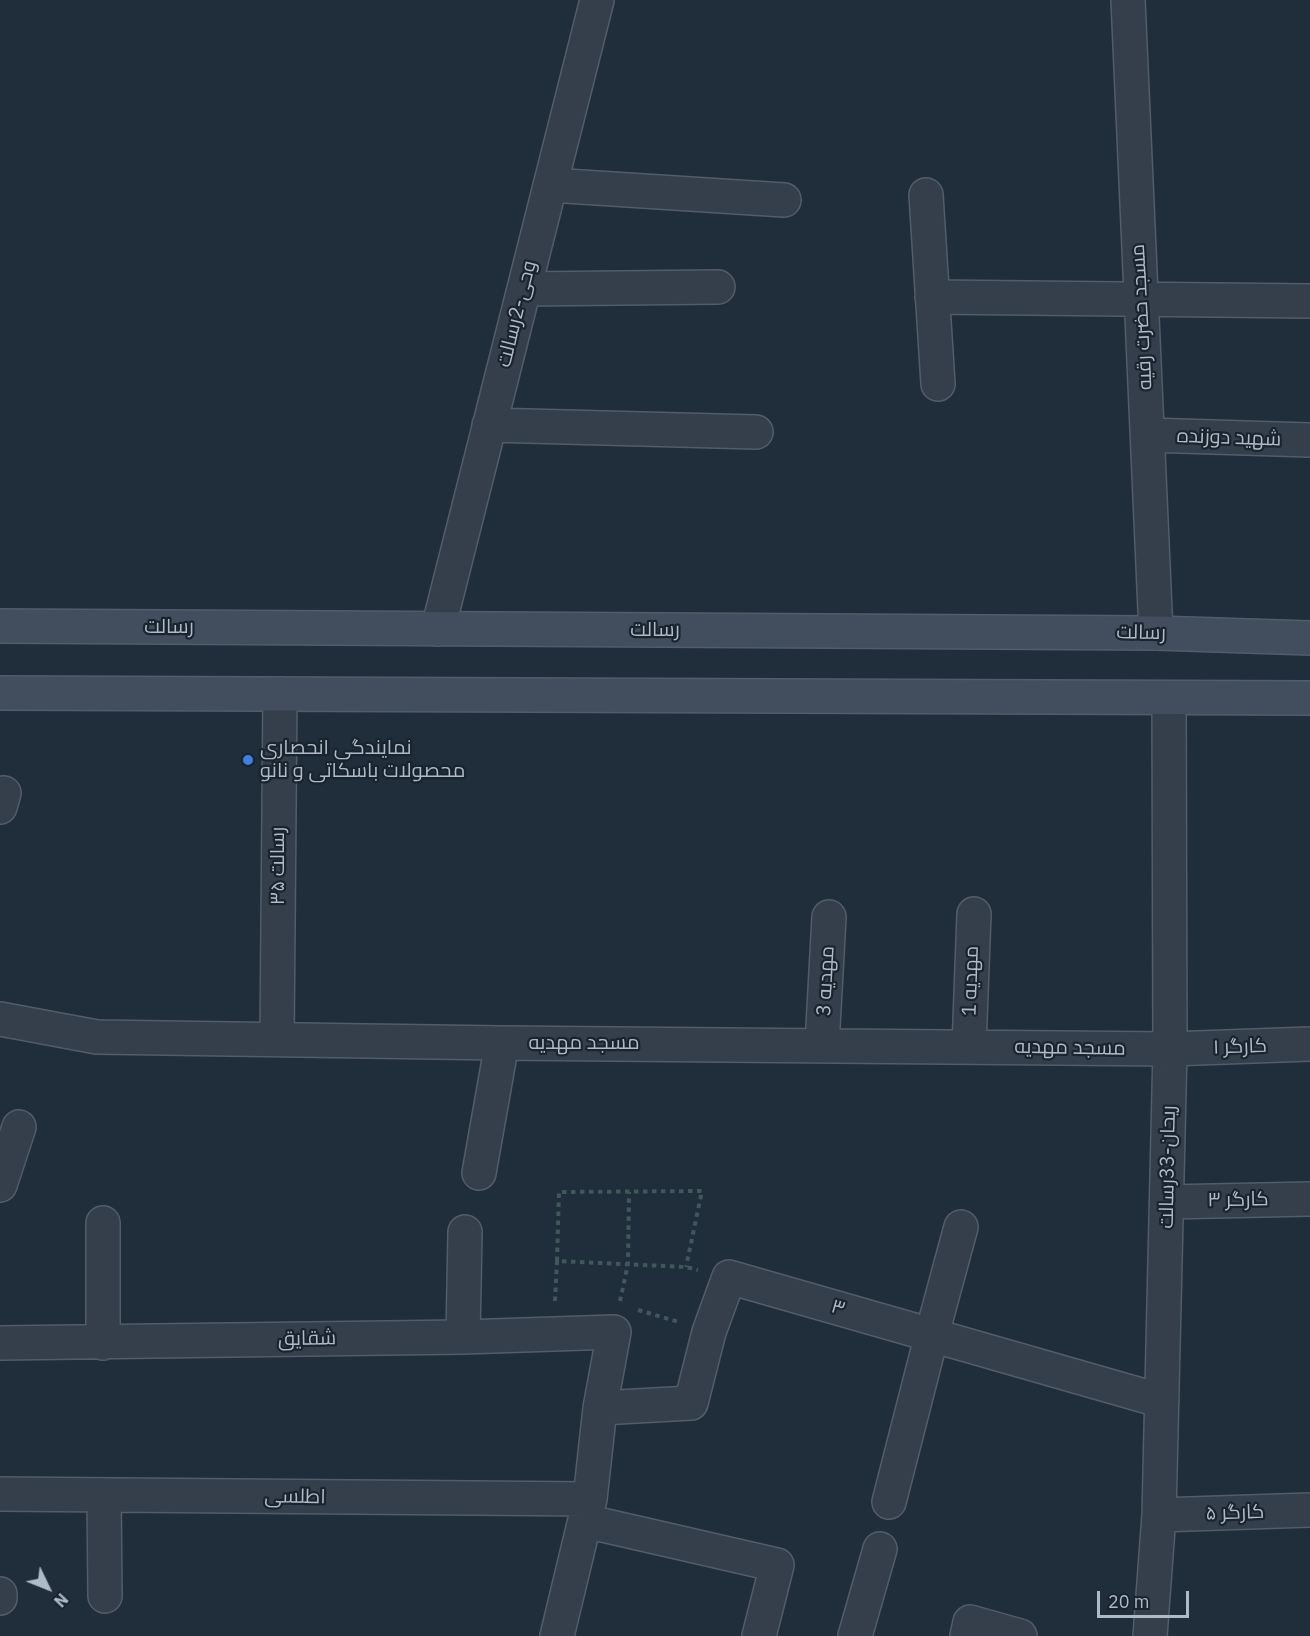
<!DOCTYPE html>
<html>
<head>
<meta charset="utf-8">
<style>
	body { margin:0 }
	#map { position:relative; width:1310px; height:1636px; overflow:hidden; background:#202d3b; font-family:"IBM Plex Sans",sans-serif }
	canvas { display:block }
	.north { position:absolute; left:18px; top:1558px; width:60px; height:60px; -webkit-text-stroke:4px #19242f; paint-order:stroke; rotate:133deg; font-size:16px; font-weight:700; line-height:24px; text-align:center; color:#afbac7 }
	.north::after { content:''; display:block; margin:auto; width:21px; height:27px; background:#afbac7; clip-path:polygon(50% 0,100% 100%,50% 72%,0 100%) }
	.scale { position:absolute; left:1097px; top:1591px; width:92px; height:27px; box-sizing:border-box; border:3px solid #afbac7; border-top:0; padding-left:8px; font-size:18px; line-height:21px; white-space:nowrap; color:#afbac7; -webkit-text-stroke:4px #19242f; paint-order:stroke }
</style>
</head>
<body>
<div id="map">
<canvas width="1310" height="1636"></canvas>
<div class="north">N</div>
<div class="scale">20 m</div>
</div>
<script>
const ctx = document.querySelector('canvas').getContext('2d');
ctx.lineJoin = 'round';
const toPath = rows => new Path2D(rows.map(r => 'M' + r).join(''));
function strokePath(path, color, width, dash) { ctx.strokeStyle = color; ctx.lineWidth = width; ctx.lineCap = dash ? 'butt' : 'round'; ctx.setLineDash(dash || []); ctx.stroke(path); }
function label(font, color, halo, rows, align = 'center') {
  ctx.font = font + ' "IBM Plex Sans",Cairo,sans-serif'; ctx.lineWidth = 4.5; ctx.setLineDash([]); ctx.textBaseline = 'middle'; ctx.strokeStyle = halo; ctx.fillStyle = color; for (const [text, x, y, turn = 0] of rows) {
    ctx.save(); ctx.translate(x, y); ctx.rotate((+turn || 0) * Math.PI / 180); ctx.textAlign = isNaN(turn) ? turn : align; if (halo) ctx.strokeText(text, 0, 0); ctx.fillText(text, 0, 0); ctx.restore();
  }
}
const path = toPath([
	[557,1261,559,1192,702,1191,686,1267],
	[555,1301,557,1261,686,1267,698,1270],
	[620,1301,628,1264,629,1192],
	[638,1310,679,1322]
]);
const street = toPath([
	[1128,0,1156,633],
	[550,185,784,200],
	[926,195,938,384],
	[524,289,718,287],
	[932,297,1310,301],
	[489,425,756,432],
	[1148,435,1310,440],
	[438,629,597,0],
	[0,807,4,793],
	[0,1019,97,1037,502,1043,1170,1049,1310,1044],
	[277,1039,280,694],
	[822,1045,829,917],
	[969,1047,974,914],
	[479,1173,502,1043],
	[0,1185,19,1127],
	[1167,1202,1310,1199],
	[103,1223,103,1343],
	[463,1337,465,1232],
	[0,1343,463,1337,614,1332,600,1408,590,1499,557,1636],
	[600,1408,691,1403,709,1332,729,1277,1162,1401],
	[0,1494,590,1499],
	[104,1495,105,1596],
	[889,1502,932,1334,961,1227],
	[1159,1515,1310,1510],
	[585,1521,777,1565,759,1636],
	[0,1594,0,1598],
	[855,1636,880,1549],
	[967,1636,970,1622,1020,1636],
	[1150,1636,1159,1515,1170,1049,1169,698]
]);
const secondary = toPath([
	[0,626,1156,633,1310,638],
	[0,693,1310,698]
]);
const markers = [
	[248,760,6,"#3f7fe0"]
];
const streetNames = [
	["وحی-2رسالت",517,314,-76],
	["مسجد حضرت رقیه",1142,317,-93],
	["شهید دوزنده",1229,438,2],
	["رسالت",169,627],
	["رسالت",655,630],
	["رسالت",1141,633,1],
	["رسالت ۳۵",278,866,-90],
	["مهدیه 3",826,981,-87],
	["مهدیه 1",971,981,-88],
	["مسجد مهدیه",584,1043],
	["کارگر ۱",1240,1047,-2],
	["مسجد مهدیه",1070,1048,1],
	["ریحان-33رسالت",1168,1167,-89],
	["کارگر ۳",1238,1200,-1],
	["۳",838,1308,16],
	["شقایق",307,1339,-1],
	["اطلسی",295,1497,1],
	["کارگر ۵",1235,1513,-2]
];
const poiNames = [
	["نمایندگی انحصاری",260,748],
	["محصولات باسکاتی و نانو",260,771]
];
strokePath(street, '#525d69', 36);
strokePath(secondary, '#525d69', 36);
strokePath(path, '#405859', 4, [4.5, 4.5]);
strokePath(street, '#343f4b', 33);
strokePath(secondary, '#424e5e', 33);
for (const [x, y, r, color] of markers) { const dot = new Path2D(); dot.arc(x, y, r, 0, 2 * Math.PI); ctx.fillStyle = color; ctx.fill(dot); strokePath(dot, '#19242f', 2); }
label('20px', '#afbac7', '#19242f', streetNames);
label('20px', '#afbac7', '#19242f', poiNames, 'left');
</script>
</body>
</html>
